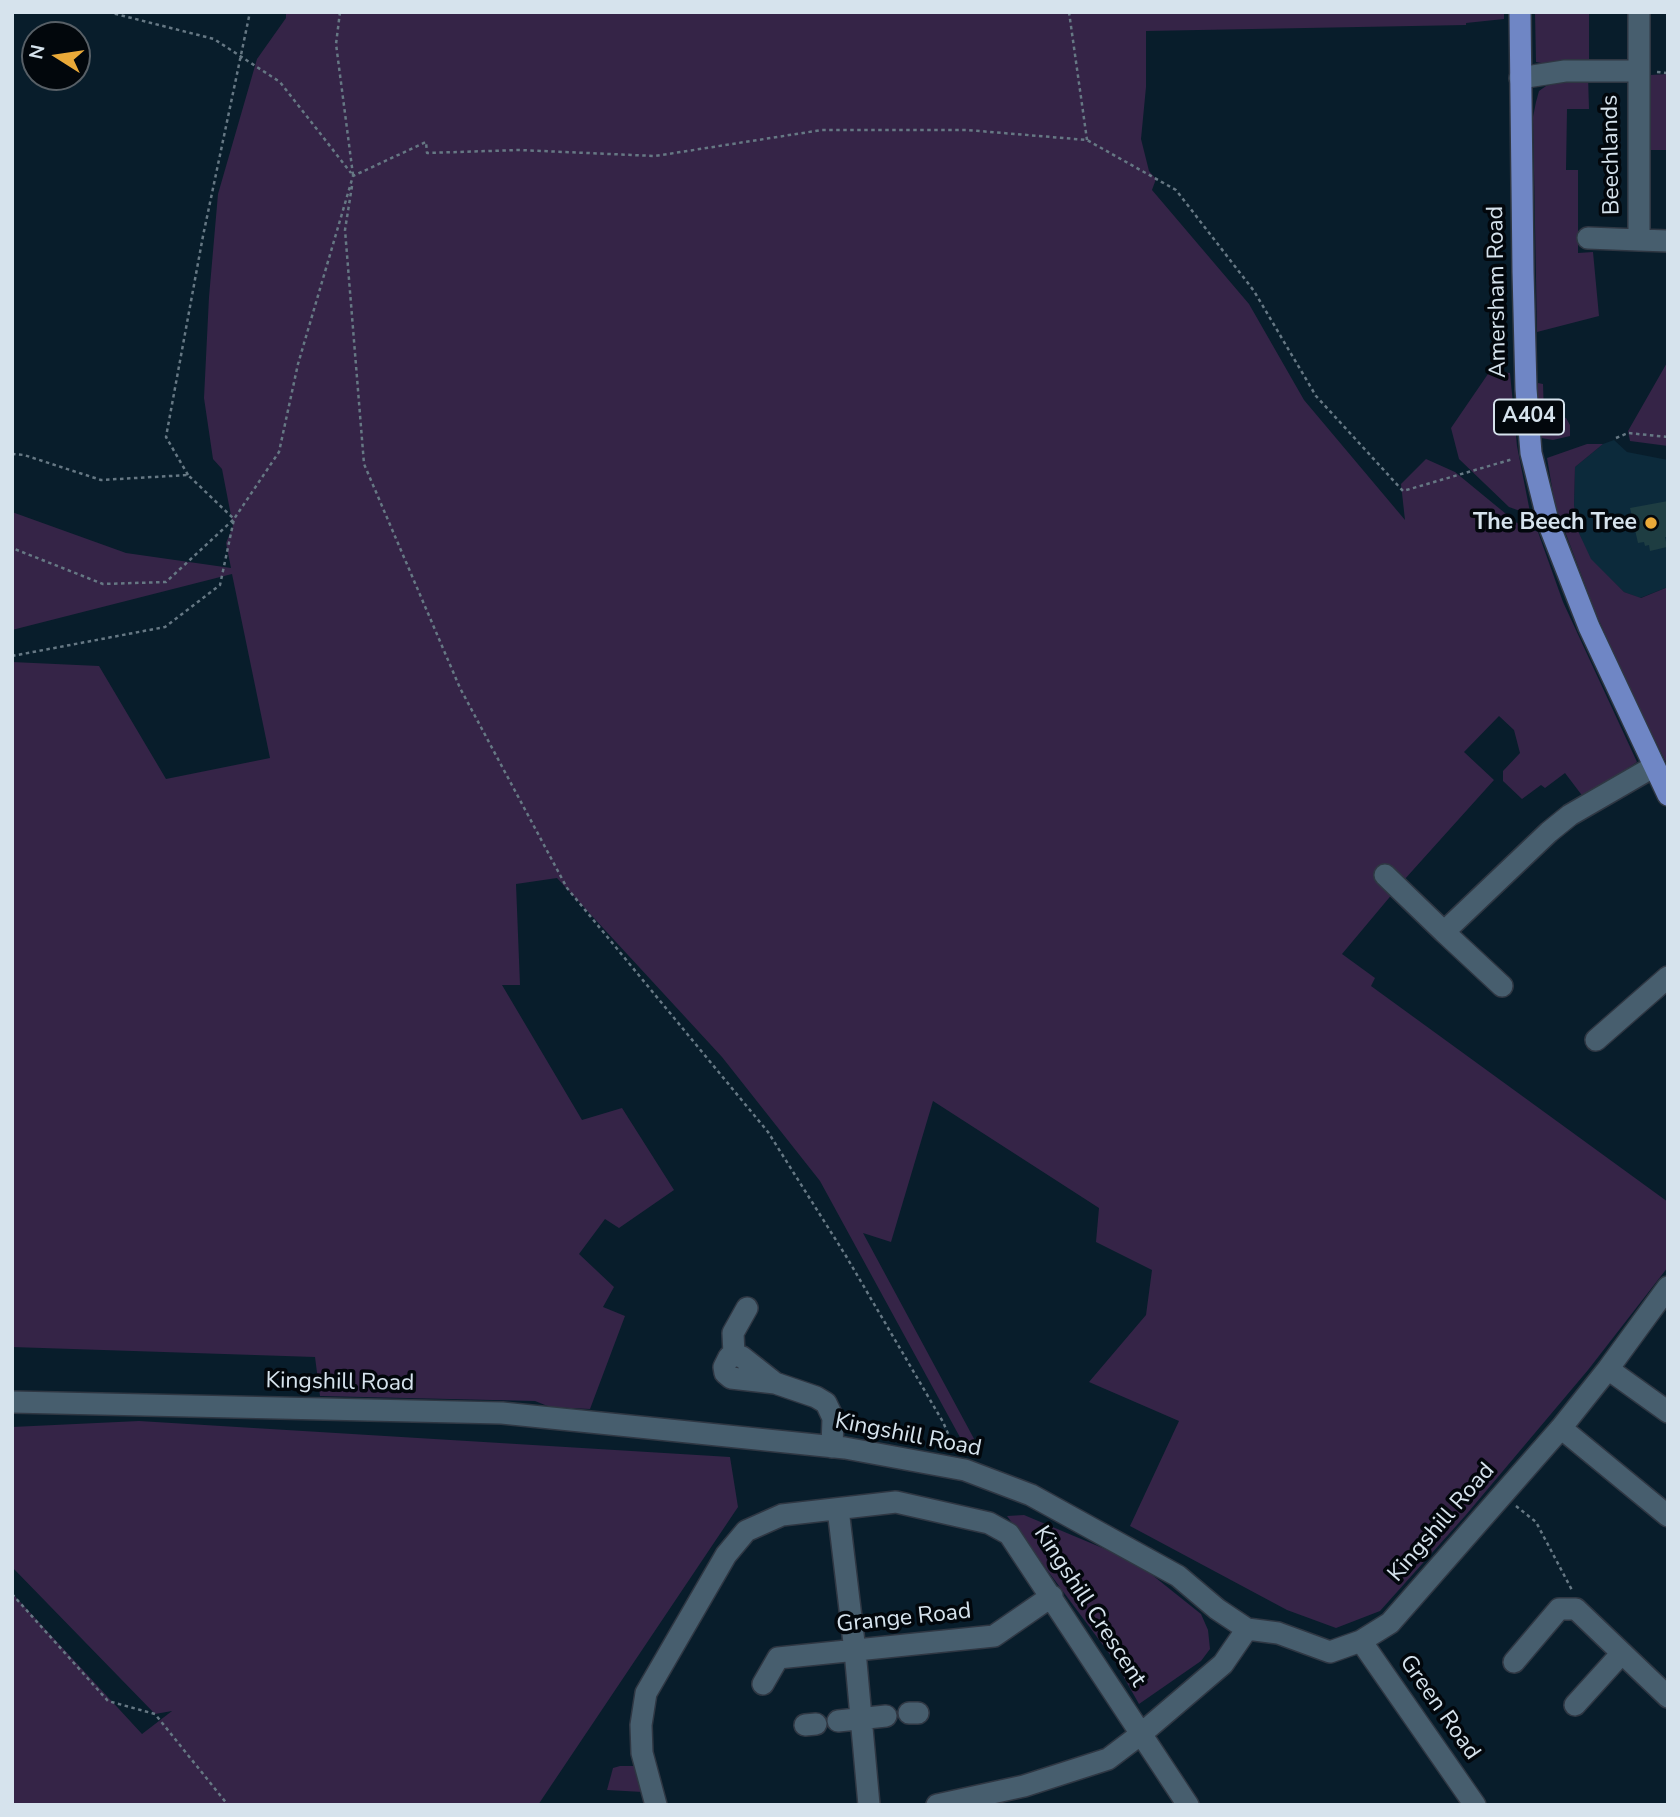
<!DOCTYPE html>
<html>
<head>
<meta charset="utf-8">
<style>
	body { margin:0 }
	#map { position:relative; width:1680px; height:1817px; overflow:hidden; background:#081d2b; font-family:"Nunito Sans",sans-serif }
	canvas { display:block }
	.frame { position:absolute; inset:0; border:14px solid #d6e3ed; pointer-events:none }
	.north { position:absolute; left:21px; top:21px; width:70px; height:70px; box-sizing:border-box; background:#02070c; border:2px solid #575f66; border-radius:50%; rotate:282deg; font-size:19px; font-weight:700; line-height:28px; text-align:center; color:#d6e3ed }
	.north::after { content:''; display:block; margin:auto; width:24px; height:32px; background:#eaaa39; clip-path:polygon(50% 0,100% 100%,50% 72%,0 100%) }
</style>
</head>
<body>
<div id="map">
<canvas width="1680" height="1817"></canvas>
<div class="frame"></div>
<div class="north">N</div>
</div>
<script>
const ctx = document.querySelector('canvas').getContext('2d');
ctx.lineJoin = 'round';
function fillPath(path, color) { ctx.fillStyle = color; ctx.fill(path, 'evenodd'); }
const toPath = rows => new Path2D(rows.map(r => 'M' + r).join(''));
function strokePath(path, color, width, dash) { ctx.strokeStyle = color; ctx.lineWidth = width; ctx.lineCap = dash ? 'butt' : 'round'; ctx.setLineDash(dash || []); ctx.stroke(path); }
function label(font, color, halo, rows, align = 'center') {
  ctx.font = font + ' "Nunito Sans",sans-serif'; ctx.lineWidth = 7; ctx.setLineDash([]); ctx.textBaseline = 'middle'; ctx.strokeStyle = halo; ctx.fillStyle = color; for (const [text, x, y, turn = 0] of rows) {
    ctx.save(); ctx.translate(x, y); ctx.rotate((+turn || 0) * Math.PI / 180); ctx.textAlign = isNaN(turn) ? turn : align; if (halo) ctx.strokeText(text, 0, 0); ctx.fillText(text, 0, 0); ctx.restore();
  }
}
const built = toPath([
	[1614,440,1627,452,1668,460,1668,587,1640,598,1624,592,1590,559,1579,533,1574,505,1575,467,1603,444]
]);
const green = toPath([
	[286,12,1504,12,1504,19,1466,23,1466,25,1146,31,1146,87,1141,139,1149,171,1156,179,1152,190,1249,304,1304,400,1405,520,1401,484,1426,459,1455,472,1517,523,1538,532,1563,602,1637,762,1584,798,1565,773,1545,788,1541,785,1522,799,1503,781,1503,771,1520,753,1514,730,1499,716,1464,752,1494,780,1404,880,1342,954,1375,978,1371,986,1668,1202,1668,1267,1588,1370,1465,1516,1380,1611,1336,1628,1287,1610,1130,1526,1179,1421,1089,1382,1146,1315,1152,1270,1096,1242,1099,1208,933,1101,891,1242,863,1233,979,1448,962,1441,820,1181,722,1057,557,878,516,884,520,985,502,985,582,1120,622,1108,674,1190,619,1228,605,1219,579,1254,614,1287,603,1307,625,1316,590,1409,550,1407,535,1401,320,1396,315,1357,12,1347,12,662,99,666,166,779,270,758,232,574,12,630,12,512,126,553,231,568,226,543,233,526,222,469,213,459,204,398,209,297,218,194,257,59,286,18],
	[1535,12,1589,12,1589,62,1582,59,1546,64,1536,62],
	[1668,74,1668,150,1648,150,1650,75],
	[1588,75,1589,109,1567,109,1566,170,1578,170,1578,253,1593,252,1599,316,1537,332,1533,117,1536,102,1539,91,1546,86,1575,76],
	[1668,361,1668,446,1630,441,1628,431],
	[1490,371,1510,373,1517,446,1530,512,1523,512,1509,507,1459,459,1451,428],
	[1538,383,1543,384,1544,414,1566,418,1570,425,1570,436,1553,440,1541,438,1536,401],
	[1587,444,1603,444,1575,467,1574,505,1579,533,1591,559,1624,592,1641,598,1668,587,1668,766,1629,689,1595,611,1555,505,1547,458],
	[139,1421,730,1457,738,1507,538,1805,12,1805,12,1593,142,1734,172,1711,155,1714,12,1567,12,1427],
	[1024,1515,1124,1557,1151,1574,1201,1614,1208,1630,1210,1649,1201,1661,1139,1704,1114,1660,1007,1516],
	[620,1766,635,1766,643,1792,607,1790,613,1768]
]);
const building = toPath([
	[1668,501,1668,537,1665,537,1667,547,1650,551,1649,545,1645,546,1644,542,1638,543,1630,508]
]);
const path = toPath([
	[108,12,214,39,280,82,351,173],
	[340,12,336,44,353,175],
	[1069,12,1087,140],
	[1657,72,1668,73],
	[352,186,345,230,364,464,460,688,567,888,768,1132,846,1256,943,1422,955,1450],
	[1616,438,1628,433,1668,437],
	[12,454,24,455,101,480,188,475,234,519,166,582,103,584,12,548],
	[188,475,166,437,203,236,250,12],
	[12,656,165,627,220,585,234,519,279,452,298,364,353,176,426,142,427,153,519,150,655,156,822,130,967,130,1087,140,1176,190,1254,291,1316,396,1403,491,1513,459],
	[1516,1506,1536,1522,1573,1592],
	[12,1594,108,1701,155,1714,228,1805]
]);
const minor = toPath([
	[1639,12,1639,240,1668,241],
	[1520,78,1565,71,1637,71],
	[1588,238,1639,240],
	[1385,875,1444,932,1549,832,1570,815,1653,767],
	[1444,932,1502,986],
	[1596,1040,1668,977],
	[734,1355,733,1333,747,1308],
	[1608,1369,1668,1412],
	[775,1383,742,1357,734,1355,729,1357,724,1367,725,1373,731,1378,775,1383,816,1397,826,1403,833,1418,832,1447],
	[12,1402,502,1413,845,1448,965,1470,1031,1495,1178,1576,1217,1609,1247,1629,1278,1633,1330,1652,1361,1641,1390,1623,1561,1428,1608,1369,1668,1287],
	[1561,1428,1668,1516],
	[838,1509,855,1651,869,1805],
	[1361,1641,1475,1805],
	[1514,1662,1559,1609,1576,1609,1668,1697],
	[763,1684,778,1658,994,1636,1052,1596],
	[1575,1705,1622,1653],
	[909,1713,918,1713],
	[838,1721,886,1716],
	[805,1725,816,1724],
	[656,1805,642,1753,641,1725,646,1693,726,1555,746,1531,782,1515,896,1502,989,1523,1009,1534,1188,1805],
	[937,1805,1024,1786,1108,1759,1141,1734,1223,1664,1247,1629]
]);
const major = toPath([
	[1520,12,1523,272,1526,389,1531,453,1549,525,1589,627,1668,795]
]);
const markers = [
	[1651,523,7,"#eaaa39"]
];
const shields = [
	[1529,417,70]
];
const shieldNames = [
	["A404",1529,417]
];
const streetNames = [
	["Beechlands",1612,155,-91],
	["Amersham Road",1498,292,-91],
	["Kingshill Road",340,1383,1],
	["Kingshill Road",908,1436,11],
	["Kingshill Road",1442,1523,-49],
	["Kingshill Crescent",1089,1607,57],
	["Grange Road",904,1619,-6],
	["Green Road",1439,1708,55]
];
const poiNames = [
	["The Beech Tree",1637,523]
];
fillPath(built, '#0c2a3b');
fillPath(green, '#352447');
fillPath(building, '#1e3d42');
strokePath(minor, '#2f3743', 24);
strokePath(major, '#2f3743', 24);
strokePath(path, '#667884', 2.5, [3.5, 3.5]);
strokePath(minor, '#475e6e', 21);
strokePath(major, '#6f86c5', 21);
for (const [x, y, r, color] of markers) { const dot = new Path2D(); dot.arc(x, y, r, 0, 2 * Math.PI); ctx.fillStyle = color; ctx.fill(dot); strokePath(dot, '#02070c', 2.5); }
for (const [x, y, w] of shields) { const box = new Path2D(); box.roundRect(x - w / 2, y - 17.5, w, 35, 5); ctx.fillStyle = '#02070c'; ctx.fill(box); strokePath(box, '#d6e3ed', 2); }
label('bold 21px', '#d6e3ed', null, shieldNames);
label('23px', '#d6e3ed', '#02070c', streetNames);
label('bold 23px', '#d6e3ed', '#02070c', poiNames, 'right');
</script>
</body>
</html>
